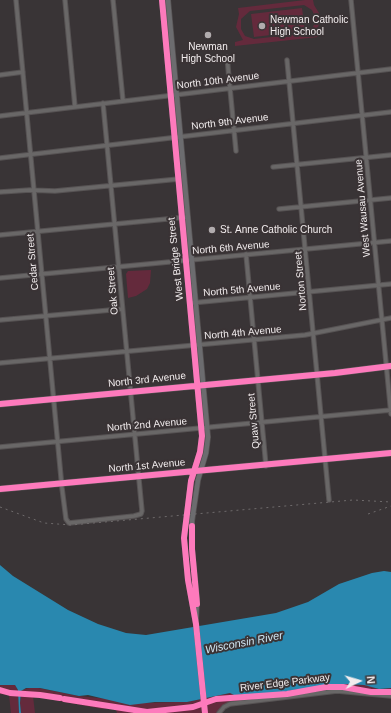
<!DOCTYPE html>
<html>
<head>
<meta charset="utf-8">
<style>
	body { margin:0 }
	#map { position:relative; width:391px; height:713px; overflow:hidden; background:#393436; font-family:Arial,sans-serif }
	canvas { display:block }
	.north { position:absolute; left:339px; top:661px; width:40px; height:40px; -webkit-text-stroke:3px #3a3335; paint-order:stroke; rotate:85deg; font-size:11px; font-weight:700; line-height:16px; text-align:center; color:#f2edee }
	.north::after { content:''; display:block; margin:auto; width:14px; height:18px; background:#f2edee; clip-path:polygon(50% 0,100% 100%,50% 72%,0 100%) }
</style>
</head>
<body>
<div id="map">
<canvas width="391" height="713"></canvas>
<div class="north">N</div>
</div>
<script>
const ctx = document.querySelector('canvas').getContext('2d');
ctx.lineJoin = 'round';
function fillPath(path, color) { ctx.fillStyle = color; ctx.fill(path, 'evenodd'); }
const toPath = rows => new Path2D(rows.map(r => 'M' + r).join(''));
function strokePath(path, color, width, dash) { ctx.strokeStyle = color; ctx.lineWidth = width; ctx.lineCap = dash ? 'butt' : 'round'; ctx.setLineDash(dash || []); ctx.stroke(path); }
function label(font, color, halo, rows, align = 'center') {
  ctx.font = font + ' Arial,sans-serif'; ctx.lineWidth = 4; ctx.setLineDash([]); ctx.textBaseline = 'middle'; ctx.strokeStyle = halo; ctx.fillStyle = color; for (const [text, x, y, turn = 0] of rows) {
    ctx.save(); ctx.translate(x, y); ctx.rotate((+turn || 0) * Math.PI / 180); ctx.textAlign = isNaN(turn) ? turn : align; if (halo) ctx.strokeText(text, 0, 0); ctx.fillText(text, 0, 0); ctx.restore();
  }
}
const green = toPath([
	[305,0,313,0,314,5,319,13,320,21,317,30,318,37,235,46,235,42,243,40,236,27,239,14,238,8],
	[304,5,312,10,316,19,313,27,307,33,254,39,245,36,241,29,241,19,250,11],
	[302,8,305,31,254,37,251,14],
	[151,270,150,283,147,289,136,296,128,298,126,274,128,271],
	[347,684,364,685,379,689,391,688,391,693,373,693,340,688,229,703,222,706,217,713,117,713,115,707,102,709,33,696,35,713,21,713,20,703,22,690,33,687,79,696,146,703,175,702,187,702,230,693,234,695,280,693,293,690],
	[0,685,15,685,18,690,19,713,11,713,9,695,0,694]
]);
const water = toPath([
	[0,565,13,576,68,610,98,624,126,633,146,635,276,613,308,602,339,584,372,573,384,571,391,572,391,688,379,689,364,685,347,684,293,690,280,693,234,695,230,693,187,702,155,702,130,705,88,695,79,696,40,688,26,688,21,691,20,703,21,713,19,713,18,690,15,685,0,685]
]);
const street = toPath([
	[16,0,62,488,66,519,69,523,134,516,141,514,142,511,103,103],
	[65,0,75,107],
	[113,0,123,101],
	[351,0,391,414],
	[227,57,236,151],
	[287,60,329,500],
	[0,75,23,72],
	[0,116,391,69],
	[0,158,391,112],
	[273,167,391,155],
	[0,192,30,190,55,191,179,179],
	[279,209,391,198],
	[0,235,188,217],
	[246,254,266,466],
	[0,278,391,241],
	[191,303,391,284],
	[0,320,122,309],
	[0,363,305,335,391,318],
	[0,447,391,410],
	[219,713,224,707,230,704,337,691,391,696]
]);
const secondary = toPath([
	[162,0,202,436,200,452,191,481,184,538,188,580,196,624,205,713],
	[168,0,208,437,206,453,198,480,192,521,192,549,197,599,196,620]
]);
const primary = toPath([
	[0,404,335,373,391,366],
	[0,489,391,453]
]);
const rail = toPath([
	[0,507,44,523,71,525,353,500,391,502],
	[368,514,391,506]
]);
const cycleway = toPath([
	[162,0,202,436,200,452,191,481,184,538,188,580,196,624,205,713],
	[0,404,335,373,391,366],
	[0,489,391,453],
	[192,526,192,549,197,604],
	[0,690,10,693,40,695,60,698],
	[64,699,147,712,193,707,216,699,287,694,326,687,343,687,371,692,391,692]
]);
const markers = [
	[262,26,4,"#b1acae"],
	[208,35,4,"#b1acae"],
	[212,230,4,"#b1acae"]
];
const poiNames = [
	["Newman Catholic",270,20],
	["High School",270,32],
	["Newman",208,47,"center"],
	["High School",208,59,"center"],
	["St. Anne Catholic Church",220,230]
];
const streetNames = [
	["North 10th Avenue",218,81,-7],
	["North 9th Avenue",230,122,-7],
	["West Wausau Avenue",363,208,-95],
	["North 6th Avenue",231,248,-5],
	["West Bridge Street",176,259,-96],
	["Cedar Street",33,262,-95],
	["Norton Street",301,281,-95],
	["North 5th Avenue",242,290,-5],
	["Oak Street",113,291,-95],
	["North 4th Avenue",243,333,-5],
	["North 3rd Avenue",147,380,-6],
	["Quaw Street",254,421,-95],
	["North 2nd Avenue",147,425,-5],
	["North 1st Avenue",147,466,-5],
	["River Edge Parkway",285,683,-7]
];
const waterNames = [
	["Wisconsin River",244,643,-11]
];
fillPath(green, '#642a3c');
fillPath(water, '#2988af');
strokePath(street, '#575354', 5.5);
strokePath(secondary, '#575354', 6);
strokePath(primary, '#575354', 7);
strokePath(street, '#696767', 3.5);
strokePath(secondary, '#6c6c6f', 4.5);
strokePath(primary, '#6f7276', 5);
strokePath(rail, '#6f6b6c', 1, [2, 4]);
strokePath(cycleway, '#fd7abc', 6);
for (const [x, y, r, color] of markers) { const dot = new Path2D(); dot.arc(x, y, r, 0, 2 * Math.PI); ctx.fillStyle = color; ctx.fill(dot); strokePath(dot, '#3a3335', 1.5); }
label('10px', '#f2edee', '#3a3335', poiNames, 'left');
label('10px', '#f2edee', '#3a3335', streetNames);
label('italic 11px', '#cee4f0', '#3a3335', waterNames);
</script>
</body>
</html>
